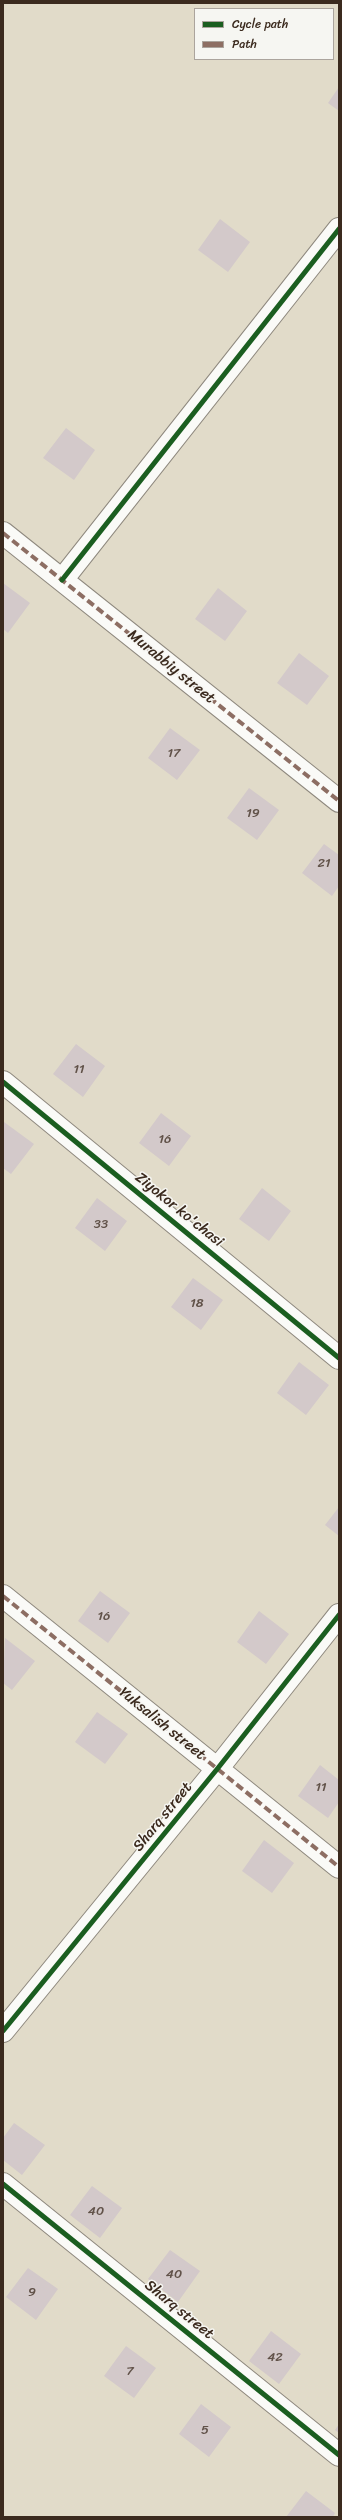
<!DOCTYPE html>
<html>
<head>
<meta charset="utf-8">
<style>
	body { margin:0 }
	#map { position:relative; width:342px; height:2520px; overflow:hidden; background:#e1dbc9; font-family:Sriracha,sans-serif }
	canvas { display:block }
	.frame { position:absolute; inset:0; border:4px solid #3b2a1e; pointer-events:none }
	.legend { position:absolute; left:194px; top:8px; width:140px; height:52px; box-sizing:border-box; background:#f6f6f2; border:1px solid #aba49d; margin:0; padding:5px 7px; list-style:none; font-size:12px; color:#3b2a1e }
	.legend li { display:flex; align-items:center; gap:8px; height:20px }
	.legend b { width:20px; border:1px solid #aba49d }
</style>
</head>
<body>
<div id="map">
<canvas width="342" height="2520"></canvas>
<div class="frame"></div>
<ul class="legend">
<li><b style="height:5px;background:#1b5e20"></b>Cycle path</li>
<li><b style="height:5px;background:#8d6e63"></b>Path</li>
</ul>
</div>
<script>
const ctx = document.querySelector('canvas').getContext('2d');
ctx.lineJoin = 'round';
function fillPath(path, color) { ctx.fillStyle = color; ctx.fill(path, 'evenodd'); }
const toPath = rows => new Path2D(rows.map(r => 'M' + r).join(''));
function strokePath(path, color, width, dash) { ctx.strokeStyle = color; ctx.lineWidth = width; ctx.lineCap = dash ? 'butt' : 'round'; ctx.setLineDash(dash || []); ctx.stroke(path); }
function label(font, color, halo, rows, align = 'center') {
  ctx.font = font + ' Sriracha,sans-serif'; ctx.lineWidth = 3; ctx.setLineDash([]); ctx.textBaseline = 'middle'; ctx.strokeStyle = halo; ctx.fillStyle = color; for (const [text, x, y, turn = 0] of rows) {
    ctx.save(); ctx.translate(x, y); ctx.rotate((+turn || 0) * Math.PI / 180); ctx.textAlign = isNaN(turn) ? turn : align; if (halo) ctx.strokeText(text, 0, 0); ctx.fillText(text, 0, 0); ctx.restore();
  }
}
const building = toPath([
	[339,87,339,111,328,103],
	[220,219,250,242,228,272,198,250],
	[66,428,95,450,74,480,43,458],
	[3,583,30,603,8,633,3,629],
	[218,588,247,611,225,641,195,619],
	[299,653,329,676,307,705,277,683],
	[170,728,200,750,177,780,148,758],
	[249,788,279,810,257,840,227,818],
	[324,844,339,855,339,886,332,896,302,873],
	[76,1044,105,1066,83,1097,53,1074],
	[161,1113,191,1136,169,1166,139,1143],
	[4,1122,34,1144,11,1174,3,1168],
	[262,1188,291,1211,269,1241,239,1219],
	[97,1198,127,1221,105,1251,75,1228],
	[193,1278,223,1300,201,1330,171,1307],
	[299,1362,329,1385,306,1415,277,1393],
	[339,1507,339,1536,325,1525],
	[100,1591,130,1613,108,1643,78,1621],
	[259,1611,289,1634,266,1664,237,1642],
	[5,1638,35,1661,12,1690,3,1683],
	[97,1712,128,1734,105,1764,75,1742],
	[320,1765,339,1780,339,1802,328,1818,298,1796],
	[264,1840,294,1863,272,1893,242,1871],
	[14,2123,45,2145,22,2175,3,2160,3,2138],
	[92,2186,122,2208,100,2238,70,2215],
	[170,2250,200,2271,178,2302,148,2279],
	[28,2268,58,2289,36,2320,6,2297],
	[271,2331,301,2354,279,2384,249,2361],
	[126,2346,156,2368,134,2398,104,2376],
	[201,2404,231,2427,209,2457,179,2434],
	[339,2424,339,2433,335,2430],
	[306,2491,335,2513,333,2517,286,2517]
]);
const street = toPath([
	[3,533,339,801],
	[62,580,339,229],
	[3,1082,339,1358],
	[3,1596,339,1867],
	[3,2031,218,1768,339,1615],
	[3,2184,339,2455]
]);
const quiet = toPath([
	[3,533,339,801],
	[3,1596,339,1867]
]);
const cycleway = toPath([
	[62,580,339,229],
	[3,1082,339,1358],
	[3,2031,218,1768,339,1615],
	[3,2184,339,2455]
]);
const numberNames = [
	["17",174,754],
	["19",253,814],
	["21",324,864],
	["11",79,1070],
	["16",165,1140],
	["33",101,1225],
	["18",197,1304],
	["16",104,1617],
	["11",321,1788],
	["40",96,2212],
	["40",174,2275],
	["9",32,2293],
	["42",275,2358],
	["7",130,2372],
	["5",205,2431]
];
const streetNames = [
	["Murabbiy street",171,667,39],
	["Ziyokor ko'chasi",179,1210,39],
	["Yuksalish street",162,1724,39],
	["Sharq street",163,1817,-51],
	["Sharq street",179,2310,39]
];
fillPath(building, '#d3c9ca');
strokePath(street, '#8e887e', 24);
strokePath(street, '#fafaf7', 22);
strokePath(quiet, '#8d6e63', 4, [8, 4]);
strokePath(cycleway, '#1b5e20', 5);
label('13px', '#615249', null, numberNames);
label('15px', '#3b2a1e', '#f6f6f2', streetNames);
</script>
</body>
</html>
